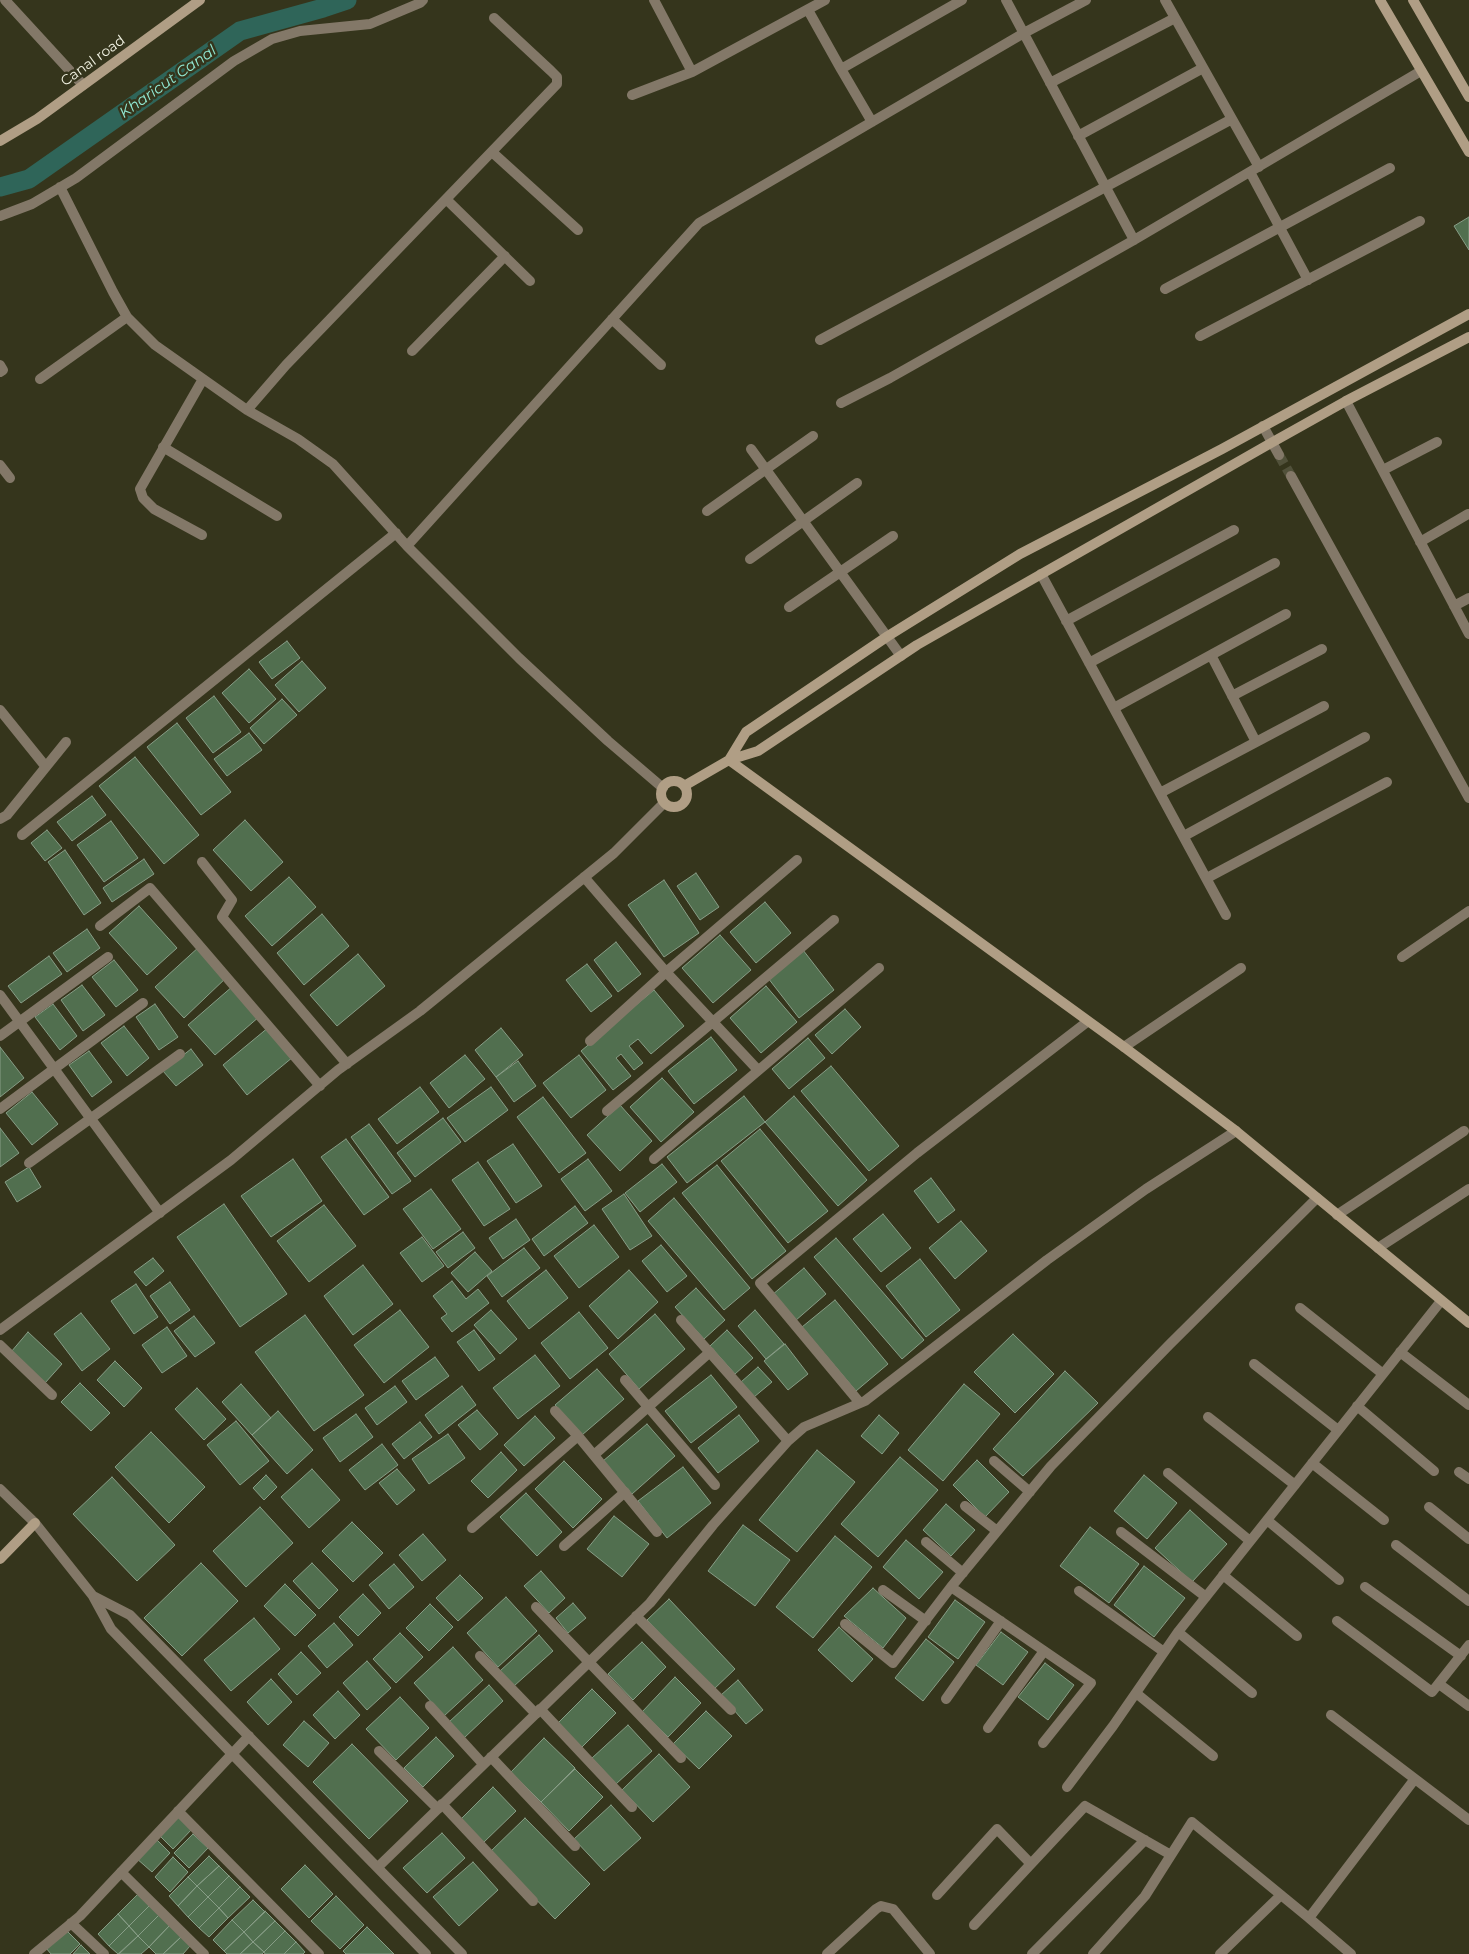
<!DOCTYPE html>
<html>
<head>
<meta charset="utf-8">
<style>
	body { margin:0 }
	canvas { display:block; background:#35351c }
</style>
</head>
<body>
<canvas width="1469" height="1954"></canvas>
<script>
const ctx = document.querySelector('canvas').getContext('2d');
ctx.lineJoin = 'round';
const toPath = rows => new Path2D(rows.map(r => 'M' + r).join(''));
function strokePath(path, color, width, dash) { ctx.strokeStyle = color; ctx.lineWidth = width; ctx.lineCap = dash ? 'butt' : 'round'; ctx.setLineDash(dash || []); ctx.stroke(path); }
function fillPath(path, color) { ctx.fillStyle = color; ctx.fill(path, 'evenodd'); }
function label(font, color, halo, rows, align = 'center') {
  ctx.font = font + ' Montserrat,sans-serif'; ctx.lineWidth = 5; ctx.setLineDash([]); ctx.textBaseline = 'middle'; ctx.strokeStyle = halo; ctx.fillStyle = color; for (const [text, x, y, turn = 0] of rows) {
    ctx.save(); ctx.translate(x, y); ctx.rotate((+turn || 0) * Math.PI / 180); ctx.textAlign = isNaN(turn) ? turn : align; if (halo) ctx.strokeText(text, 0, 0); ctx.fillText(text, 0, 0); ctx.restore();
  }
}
const canal = toPath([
	[0,187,29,179,240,31,323,8,347,0]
]);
const building = toPath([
	[1469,217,1469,250,1454,226,1469,217],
	[287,641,300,658,272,679,259,662,287,641],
	[302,661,326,688,299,712,275,685,302,661],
	[249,669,276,699,249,723,222,693,249,669],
	[214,696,241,732,213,753,186,718,214,696],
	[282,699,297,715,264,744,250,728,282,699],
	[177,723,231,792,201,815,147,747,177,723],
	[249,733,262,750,227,776,214,759,249,733],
	[135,757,199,835,164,864,99,786,135,757],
	[92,796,106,815,72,841,57,822,92,796],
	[245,820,283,862,251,891,213,850,245,820],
	[111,821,138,858,104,882,77,845,111,821],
	[47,830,62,848,45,861,31,843,47,830],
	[65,850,101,903,84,915,48,862,65,850],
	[144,859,154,874,112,902,103,888,144,859],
	[696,873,719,907,700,920,677,886,696,873],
	[289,877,316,907,272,946,245,916,289,877],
	[664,880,699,933,664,957,628,905,664,880],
	[765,902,791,933,756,963,730,932,765,902],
	[139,906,177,948,147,975,109,933,139,906],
	[322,914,349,946,304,985,277,953,322,914],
	[87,929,100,948,67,972,53,953,87,929],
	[720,935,751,970,713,1003,682,968,720,935],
	[616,942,641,974,618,992,594,960,616,942],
	[200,946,228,976,184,1018,155,987,200,946],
	[803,950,834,990,799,1018,768,978,803,950],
	[358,954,385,986,337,1026,310,995,358,954],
	[49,956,62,974,21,1003,8,986,49,956],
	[114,960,138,990,116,1007,92,977,114,960],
	[587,964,612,996,591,1012,566,980,587,964],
	[82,985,105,1015,83,1031,61,1000,82,985],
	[233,986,260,1016,215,1055,188,1025,233,986],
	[766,986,797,1022,761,1053,730,1018,766,986],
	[654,990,684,1026,651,1054,638,1039,629,1046,643,1063,634,1070,621,1054,616,1058,631,1076,613,1090,581,1051,654,990],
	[53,1004,77,1036,60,1050,35,1017,53,1004],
	[155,1004,178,1037,159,1050,136,1017,155,1004],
	[845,1009,861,1027,832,1054,815,1035,845,1009],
	[124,1026,149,1058,127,1076,101,1043,124,1026],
	[269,1027,293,1057,247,1095,223,1065,269,1027],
	[501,1028,523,1055,496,1077,475,1050,501,1028],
	[711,1037,737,1070,694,1104,668,1071,711,1037],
	[808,1038,825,1058,789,1089,772,1069,808,1038],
	[0,1047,24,1078,0,1097,0,1047],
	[191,1049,203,1065,176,1086,163,1071,191,1049],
	[89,1051,112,1082,92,1097,69,1065,89,1051],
	[465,1055,485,1079,449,1108,430,1083,465,1055],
	[579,1055,606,1090,571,1118,543,1083,579,1055],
	[518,1061,536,1086,514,1102,496,1077,518,1061],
	[831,1066,899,1146,869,1171,801,1091,831,1066],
	[662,1078,694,1112,661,1142,630,1107,662,1078],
	[420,1087,439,1112,397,1144,378,1119,420,1087],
	[491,1087,508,1110,465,1142,447,1118,491,1087],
	[32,1092,58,1124,32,1145,6,1113,32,1092],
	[744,1096,765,1122,687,1183,667,1157,744,1096],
	[794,1096,867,1180,838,1206,765,1122,794,1096],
	[543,1097,586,1153,559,1173,517,1117,543,1097],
	[620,1105,652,1141,620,1171,587,1135,620,1105],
	[443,1118,461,1142,415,1177,397,1153,443,1118],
	[369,1124,411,1181,392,1194,351,1137,369,1124],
	[0,1128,19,1153,0,1167,0,1128],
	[760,1129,828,1211,788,1243,721,1161,760,1129],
	[346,1139,389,1197,364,1215,321,1157,346,1139],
	[513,1144,542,1186,516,1203,487,1161,513,1144],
	[293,1159,322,1201,271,1237,241,1196,293,1159],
	[588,1159,612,1191,585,1211,561,1179,588,1159],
	[478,1162,510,1209,484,1226,452,1180,478,1162],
	[662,1164,677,1182,640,1212,625,1193,662,1164],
	[717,1165,786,1251,752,1279,682,1193,717,1165],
	[29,1167,41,1187,17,1202,5,1182,29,1167],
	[931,1178,955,1210,938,1223,914,1191,931,1178],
	[431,1189,461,1229,433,1249,403,1209,431,1189],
	[624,1194,652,1236,630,1250,602,1209,624,1194],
	[674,1198,750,1288,724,1310,648,1221,674,1198],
	[224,1204,287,1294,240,1327,177,1237,224,1204],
	[324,1205,356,1246,309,1282,277,1241,324,1205],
	[575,1206,588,1223,544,1256,532,1239,575,1206],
	[883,1214,911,1248,881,1272,853,1239,883,1214],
	[516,1219,530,1240,503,1259,489,1238,516,1219],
	[961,1221,987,1251,955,1279,929,1248,961,1221],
	[594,1225,619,1257,579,1288,554,1256,594,1225],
	[463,1232,475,1248,448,1268,436,1252,463,1232],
	[422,1237,444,1266,422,1282,400,1253,422,1237],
	[836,1238,924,1340,902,1359,814,1257,836,1238],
	[661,1245,687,1276,667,1292,642,1261,661,1245],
	[524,1248,540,1268,502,1297,487,1276,524,1248],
	[475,1252,492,1271,468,1292,451,1273,475,1252],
	[153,1258,164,1271,146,1286,134,1272,153,1258],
	[920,1259,960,1310,926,1337,886,1286,920,1259],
	[363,1265,393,1304,353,1335,324,1296,363,1265],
	[804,1268,826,1294,795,1321,772,1295,804,1268],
	[546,1270,568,1298,529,1329,507,1301,546,1270],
	[629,1270,658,1302,618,1339,589,1306,629,1270],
	[452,1281,466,1299,478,1289,489,1303,452,1332,441,1318,447,1314,433,1296,452,1281],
	[170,1282,190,1310,170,1324,150,1296,170,1282],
	[136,1284,158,1317,134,1334,111,1301,136,1284],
	[696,1288,725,1320,704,1339,675,1307,696,1288],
	[835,1300,888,1364,856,1391,802,1327,835,1300],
	[400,1310,429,1347,384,1383,354,1345,400,1310],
	[491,1310,517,1339,500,1354,474,1325,491,1310],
	[755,1310,784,1344,766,1359,738,1326,755,1310],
	[579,1312,608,1348,570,1379,541,1343,579,1312],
	[81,1313,110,1349,82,1371,54,1334,81,1313],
	[655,1314,685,1349,639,1389,609,1354,655,1314],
	[305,1315,364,1395,314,1431,255,1352,305,1315],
	[194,1316,215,1343,195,1357,174,1331,194,1316],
	[167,1327,187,1356,162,1373,142,1345,167,1327],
	[474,1330,495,1359,479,1371,457,1342,474,1330],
	[727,1330,753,1358,735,1374,710,1346,727,1330],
	[28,1332,62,1364,45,1383,11,1352,28,1332],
	[1013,1334,1054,1374,1015,1413,974,1372,1013,1334],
	[785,1344,808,1374,788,1390,764,1361,785,1344],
	[535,1355,560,1386,518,1419,493,1388,535,1355],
	[435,1357,449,1376,416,1400,402,1381,435,1357],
	[115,1361,142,1388,124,1407,97,1380,115,1361],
	[758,1367,772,1382,754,1397,741,1382,758,1367],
	[597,1369,624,1399,582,1435,555,1405,597,1369],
	[1065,1371,1098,1403,1023,1476,993,1449,1065,1371],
	[711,1375,737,1407,691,1443,665,1411,711,1375],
	[80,1383,110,1413,91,1431,61,1402,80,1383],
	[241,1384,271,1418,252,1435,222,1402,241,1384],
	[964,1384,1000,1414,943,1481,908,1450,964,1384],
	[395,1386,407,1402,377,1425,365,1408,395,1386],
	[462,1386,476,1405,439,1434,425,1415,462,1386],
	[197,1388,226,1419,204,1440,175,1409,197,1388],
	[477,1410,498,1434,480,1450,458,1425,477,1410],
	[278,1411,313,1450,287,1474,252,1435,278,1411],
	[356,1414,373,1437,340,1462,323,1438,356,1414],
	[739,1415,759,1441,718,1473,698,1448,739,1415],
	[879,1415,899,1433,882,1454,861,1436,879,1415],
	[535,1416,555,1438,524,1466,504,1445,535,1416],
	[236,1421,269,1461,240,1485,207,1445,236,1421],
	[420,1422,432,1437,404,1459,392,1444,420,1422],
	[647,1424,675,1456,632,1494,603,1461,647,1424],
	[151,1432,205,1487,169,1523,115,1467,151,1432],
	[448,1434,465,1458,429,1484,412,1459,448,1434],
	[382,1444,398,1465,365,1490,349,1470,382,1444],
	[817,1450,855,1482,797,1552,759,1520,817,1450],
	[501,1452,517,1470,488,1498,471,1481,501,1452],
	[900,1457,938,1490,878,1557,841,1524,900,1457],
	[977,1460,1009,1492,985,1517,953,1485,977,1460],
	[564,1461,602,1499,573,1528,535,1489,564,1461],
	[683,1467,711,1503,667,1538,638,1501,683,1467],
	[312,1469,340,1500,309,1528,281,1497,312,1469],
	[397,1469,415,1490,397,1505,379,1483,397,1469],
	[266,1475,277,1487,264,1500,253,1488,266,1475],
	[1144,1475,1177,1503,1147,1539,1114,1511,1144,1475],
	[112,1477,175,1545,137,1581,73,1514,112,1477],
	[526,1493,562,1532,537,1556,500,1517,526,1493],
	[946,1504,975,1530,951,1556,923,1530,946,1504],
	[260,1507,293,1543,246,1587,213,1551,260,1507],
	[1190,1510,1227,1544,1192,1582,1155,1548,1190,1510],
	[614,1516,649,1544,622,1577,587,1549,614,1516],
	[352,1522,383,1553,353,1582,322,1551,352,1522],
	[743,1525,790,1560,755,1606,708,1571,743,1525],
	[1090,1527,1139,1564,1109,1603,1060,1566,1090,1527],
	[423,1534,446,1560,422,1581,399,1555,423,1534],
	[835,1536,872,1567,813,1638,776,1607,835,1536],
	[906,1540,943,1572,919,1599,883,1567,906,1540],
	[201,1563,238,1601,182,1656,144,1618,201,1563],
	[312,1563,338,1590,319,1609,293,1581,312,1563],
	[394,1564,414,1587,389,1609,369,1585,394,1564],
	[1144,1566,1185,1598,1154,1637,1114,1605,1144,1566],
	[541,1571,565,1598,549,1613,524,1586,541,1571],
	[460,1575,483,1598,458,1621,436,1598,460,1575],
	[285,1584,316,1615,295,1636,264,1606,285,1584],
	[873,1588,906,1618,883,1648,844,1616,873,1588],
	[363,1594,381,1613,358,1636,339,1617,363,1594],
	[506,1597,537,1631,498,1667,467,1633,506,1597],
	[669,1599,735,1669,713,1690,647,1620,669,1599],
	[955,1600,985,1622,958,1659,928,1637,955,1600],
	[573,1603,586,1618,568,1633,556,1618,573,1603],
	[430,1604,453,1627,429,1651,406,1628,430,1604],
	[254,1618,280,1649,231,1691,204,1660,254,1618],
	[334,1623,353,1645,327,1668,308,1646,334,1623],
	[839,1627,873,1659,852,1682,818,1650,839,1627],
	[1001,1632,1028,1652,1003,1685,976,1665,1001,1632],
	[400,1633,423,1657,396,1683,373,1659,400,1633],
	[539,1635,553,1651,514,1686,500,1671,539,1635],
	[926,1639,954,1662,923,1701,895,1678,926,1639],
	[642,1642,666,1667,633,1700,608,1674,642,1642],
	[453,1647,483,1680,444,1716,414,1683,453,1647],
	[301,1652,321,1673,297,1695,278,1674,301,1652],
	[367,1661,391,1688,367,1710,343,1683,367,1661],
	[1045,1663,1074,1685,1048,1720,1018,1697,1045,1663],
	[675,1677,701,1703,668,1737,642,1712,675,1677],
	[271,1679,292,1702,268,1725,247,1702,271,1679],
	[738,1680,763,1710,746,1724,721,1695,738,1680],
	[489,1685,503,1701,464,1738,449,1722,489,1685],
	[592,1689,616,1713,582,1747,558,1723,592,1689],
	[338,1691,360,1715,335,1739,313,1715,338,1691],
	[400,1697,429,1728,396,1760,366,1729,400,1697],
	[706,1711,732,1736,699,1769,673,1744,706,1711],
	[304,1721,329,1743,308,1767,283,1745,304,1721],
	[628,1725,652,1751,616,1784,592,1758,628,1725],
	[436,1737,454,1756,423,1787,404,1768,436,1737],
	[544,1738,575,1768,541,1802,511,1772,544,1738],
	[352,1744,408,1801,369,1839,313,1782,352,1744],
	[659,1754,690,1787,653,1822,622,1790,659,1754],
	[575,1769,603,1797,569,1831,541,1802,575,1769],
	[493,1787,516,1811,483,1843,461,1819,493,1787],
	[611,1805,641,1838,604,1871,574,1839,611,1805],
	[177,1815,192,1829,173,1849,158,1834,177,1815],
	[525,1818,590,1884,555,1919,490,1852,525,1818],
	[442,1833,465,1858,427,1893,403,1868,442,1833],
	[193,1834,208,1848,189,1868,174,1853,193,1834],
	[155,1838,170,1853,152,1872,136,1858,155,1838],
	[209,1856,219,1866,197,1886,188,1877,209,1856],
	[173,1857,188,1872,170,1892,155,1877,173,1857],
	[473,1862,498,1890,459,1926,433,1897,473,1862],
	[305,1865,333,1894,309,1918,281,1889,305,1865],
	[219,1866,229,1876,208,1897,197,1886,219,1866],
	[229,1876,240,1887,219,1908,208,1897,229,1876],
	[188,1877,197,1886,178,1906,169,1896,188,1877],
	[197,1886,208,1897,188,1917,178,1906,197,1886],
	[240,1887,250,1897,228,1918,219,1908,240,1887],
	[138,1894,150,1905,129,1926,118,1914,138,1894],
	[336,1896,364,1925,340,1949,311,1921,336,1896],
	[208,1897,219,1908,199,1928,188,1917,208,1897],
	[253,1900,265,1912,244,1932,232,1920,253,1900],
	[150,1905,159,1915,138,1936,129,1926,150,1905],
	[219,1908,228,1918,209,1937,199,1928,219,1908],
	[265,1911,275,1921,253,1942,244,1932,265,1911],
	[118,1914,129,1926,109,1946,98,1934,118,1914],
	[159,1915,170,1925,149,1947,138,1936,159,1915],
	[232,1920,244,1932,224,1951,213,1940,232,1920],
	[275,1921,285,1931,264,1952,253,1942,275,1921],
	[170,1925,181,1937,163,1954,156,1954,149,1947,170,1925],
	[129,1926,138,1936,118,1954,109,1946,129,1926],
	[367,1927,394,1954,346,1954,343,1951,367,1927],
	[65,1929,80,1944,70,1954,51,1954,46,1948,65,1929],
	[285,1931,296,1942,284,1954,265,1954,264,1952,285,1931],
	[244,1932,253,1942,240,1954,227,1954,224,1951,244,1932],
	[138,1936,149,1947,141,1954,119,1954,138,1936],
	[181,1937,190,1946,183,1954,163,1954,181,1937],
	[253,1942,264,1952,262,1954,240,1954,253,1942],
	[296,1942,305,1952,303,1954,284,1954,296,1942],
	[81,1945,90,1954,73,1954,81,1945]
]);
const streetTunnel = toPath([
	[1279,455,1291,476]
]);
const street = toPath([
	[5,0,83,85],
	[654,0,692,72],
	[1006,0,1134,240],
	[1165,0,1259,167],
	[808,10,841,69,962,0],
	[841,69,872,122],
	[1050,83,1175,18],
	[632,95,692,72,825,0],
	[1078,136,1203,68],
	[492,152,578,230],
	[1250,172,1308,280],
	[60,187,113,292,127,317,155,345,247,410,298,439,333,464,407,546,519,658,608,741,663,788],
	[447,200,530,281],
	[0,216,32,204,76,178,234,61,272,39,300,31,370,24,420,3,423,0],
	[1165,289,1390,168],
	[612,319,661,365],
	[1200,336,1420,221],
	[820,340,1232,119],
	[412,351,505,256],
	[0,365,3,370,0,372],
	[40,379,127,317],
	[1346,401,1469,634],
	[841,403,890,378,1134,240,1421,71],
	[247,410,286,365,557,84,557,77,551,71,494,18],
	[1263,426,1279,455],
	[163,447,277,516],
	[751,449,901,656],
	[0,465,10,478],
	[1383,470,1437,442],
	[1291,476,1469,798],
	[707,511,813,436],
	[202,535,154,509,143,498,140,489,203,379],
	[1420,542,1468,514],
	[407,546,699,223,1024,33,1086,0],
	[750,559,857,483],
	[1041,574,1226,915],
	[1454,606,1469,598],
	[789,607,893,536],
	[1066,621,1234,530],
	[1211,655,1256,742],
	[1089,663,1275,563],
	[1232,696,1322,649],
	[1114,708,1286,614],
	[0,710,46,767],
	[1160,793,1324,706],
	[0,819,7,815,66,742],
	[22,835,396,533],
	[1184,836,1365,737],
	[202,862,232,900,222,917,347,1064],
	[584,877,666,972,757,1069],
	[1207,878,1387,782],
	[100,926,150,888,320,1086],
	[1402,957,1469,911],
	[0,995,160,1213],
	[0,1036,108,957],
	[590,1041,666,972,797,860],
	[1124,1047,1241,968],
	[0,1109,143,1003],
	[607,1111,834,920],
	[654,1159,879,968],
	[29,1163,180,1054],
	[1337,1215,1464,1131],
	[1378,1248,1469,1189],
	[1300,1308,1383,1374],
	[681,1320,788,1441],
	[0,1330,231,1160,338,1070,420,1011,614,853,664,803],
	[0,1345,52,1395],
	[1400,1352,1469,1405],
	[1254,1364,1338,1430],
	[625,1380,715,1485],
	[860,1403,760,1283,917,1153,1087,1022],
	[1357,1406,1434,1471],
	[555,1411,578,1436],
	[1208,1417,1295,1485],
	[594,1455,710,1352],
	[994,1461,1030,1492],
	[1312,1463,1384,1520],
	[1459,1472,1469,1479],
	[1168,1473,1250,1541],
	[0,1489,35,1523,93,1596,111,1629,426,1954],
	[965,1506,997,1531],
	[1429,1507,1469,1539],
	[1267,1520,1339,1580],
	[472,1528,578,1436,657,1532],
	[1121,1532,1206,1597],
	[926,1542,963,1573],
	[1396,1545,1469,1601],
	[564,1546,625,1492],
	[1223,1575,1297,1636],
	[1365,1587,1461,1656],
	[883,1590,926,1621],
	[1079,1591,1164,1652],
	[93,1596,130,1615,462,1954],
	[536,1607,681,1758],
	[636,1616,731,1710],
	[1337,1621,1432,1692,1469,1645],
	[845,1624,893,1663,951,1587],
	[1178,1632,1252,1693],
	[480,1656,536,1714],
	[1439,1684,1469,1706],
	[1136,1693,1213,1756],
	[946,1699,1001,1621],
	[430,1706,483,1764],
	[540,1709,632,1807],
	[1331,1715,1469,1820],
	[988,1728,1044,1651],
	[1043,1743,1091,1683,951,1587,1051,1466,1170,1344,1317,1198],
	[379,1751,438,1809],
	[491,1757,575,1846],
	[1067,1787,1113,1726,1178,1632,1441,1301],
	[442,1804,533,1901],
	[178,1811,319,1954],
	[378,1867,650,1603,713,1525,788,1441,804,1427,865,1401,1047,1260,1146,1189,1236,1131],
	[121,1872,204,1954],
	[937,1895,997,1829,1031,1864],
	[1309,1918,1351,1954],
	[71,1923,104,1954],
	[974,1925,1085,1806,1171,1855],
	[34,1954,80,1916,249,1736],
	[827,1954,876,1909,881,1906,893,1909,930,1954],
	[1032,1954,1145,1840],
	[1093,1954,1145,1896,1192,1822,1309,1918,1414,1780],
	[1220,1954,1281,1895]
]);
const secondary = toPath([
	[1380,0,1469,152],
	[1413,0,1469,97],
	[0,141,37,119,200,0],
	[729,760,1124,1047,1236,1131,1469,1323],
	[729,760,746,732,888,636,1020,554,1222,449,1469,314],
	'661 794a13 13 0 1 1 26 0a13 13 0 1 1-26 0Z',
	[684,786,729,760,758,751,917,645,1271,443,1346,401,1469,337],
	[0,1559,35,1523]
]);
const streetNames = [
	["Canal road",93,61,-36]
];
const waterNames = [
	["Kharicut Canal",168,82,-35]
];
strokePath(canal, '#2f6559', 19);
fillPath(building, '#516f4f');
strokePath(building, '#879d86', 1);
strokePath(streetTunnel, '#51513a', 10, [10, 5]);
strokePath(street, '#837868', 10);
strokePath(secondary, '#b09e85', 10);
label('14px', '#f1f2e2', '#35351c', streetNames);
label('italic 15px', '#91e9d4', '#35351c', waterNames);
</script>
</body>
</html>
